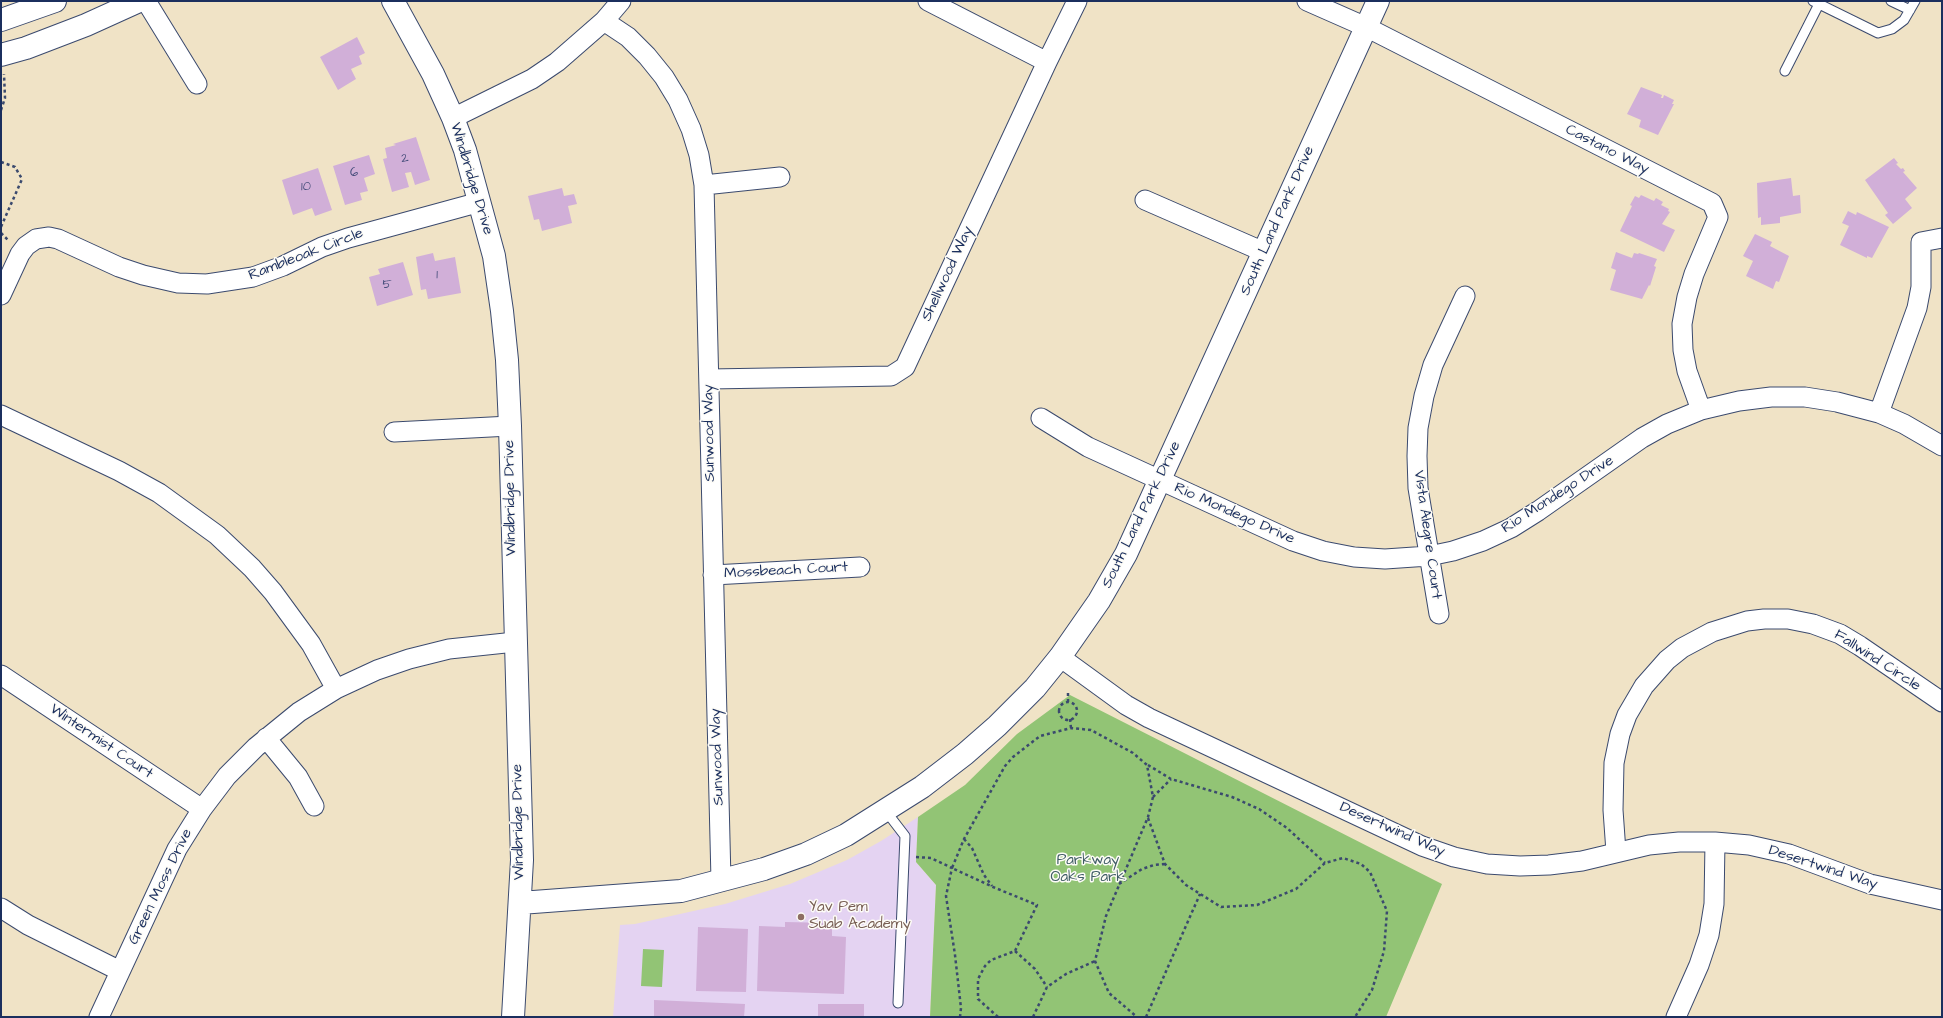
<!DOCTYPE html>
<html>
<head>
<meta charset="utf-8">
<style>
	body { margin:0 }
	#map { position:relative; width:1943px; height:1018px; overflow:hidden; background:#f0e3c6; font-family:"Architects Daughter",sans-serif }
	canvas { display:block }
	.frame { position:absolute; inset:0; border:2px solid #1b2f5e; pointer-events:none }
</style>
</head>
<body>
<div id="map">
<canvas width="1943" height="1018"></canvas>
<div class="frame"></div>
</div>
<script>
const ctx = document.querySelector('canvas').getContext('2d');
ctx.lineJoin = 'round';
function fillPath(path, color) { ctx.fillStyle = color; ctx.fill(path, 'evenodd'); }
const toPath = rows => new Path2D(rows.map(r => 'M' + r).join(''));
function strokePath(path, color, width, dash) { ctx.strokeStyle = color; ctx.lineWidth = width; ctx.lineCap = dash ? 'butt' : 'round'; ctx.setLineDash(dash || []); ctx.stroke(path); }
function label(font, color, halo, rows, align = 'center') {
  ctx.font = font + ' "Architects Daughter",sans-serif'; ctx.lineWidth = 3; ctx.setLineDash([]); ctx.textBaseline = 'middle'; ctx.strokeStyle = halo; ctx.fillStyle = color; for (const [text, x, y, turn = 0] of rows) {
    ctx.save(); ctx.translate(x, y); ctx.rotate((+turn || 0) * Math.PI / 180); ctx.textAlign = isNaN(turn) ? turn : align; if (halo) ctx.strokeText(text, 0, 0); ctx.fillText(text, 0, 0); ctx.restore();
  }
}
const built = toPath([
	[918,817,916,862,936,885,930,1017,613,1017,620,925,635,924,725,904,790,884,847,860,881,841]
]);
const green = toPath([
	[1070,695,1442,884,1386,1017,930,1017,936,885,916,862,918,817,965,785,1017,734],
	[643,949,664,950,662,987,641,986]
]);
const building = toPath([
	[357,37,365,53,359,56,362,64,351,69,356,79,338,90,320,57],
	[1641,87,1662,95,1661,98,1663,98,1664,95,1674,100,1672,104,1674,104,1658,135,1639,127,1641,120,1627,114],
	[416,137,430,180,415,185,411,172,405,173,409,187,392,192,383,159,387,158,385,148,396,145,393,144],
	[369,155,375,174,364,178,368,191,360,193,362,200,345,205,333,166],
	[1894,158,1898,163,1896,164,1901,169,1903,168,1905,171,1903,172,1917,188,1905,199,1912,208,1893,224,1885,215,1888,213,1865,180],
	[318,168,332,210,315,216,312,208,293,215,282,180],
	[1791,178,1793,196,1800,195,1801,213,1780,217,1780,223,1761,225,1761,217,1758,218,1757,183],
	[562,188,564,196,574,194,577,204,568,206,572,223,542,231,539,219,534,220,528,196],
	[1641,195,1654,201,1656,198,1663,202,1661,205,1669,209,1668,211,1670,212,1662,224,1675,230,1664,252,1620,231,1632,206,1630,205,1635,196,1639,198],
	[1848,211,1856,215,1857,212,1889,227,1872,258,1867,256,1867,258,1840,245,1849,226,1842,223],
	[1755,234,1772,242,1770,246,1789,256,1779,282,1776,281,1773,289,1746,276,1753,261,1743,256],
	[1616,252,1632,258,1634,253,1638,254,1639,253,1657,259,1654,266,1656,267,1650,286,1649,285,1642,299,1610,290,1616,270,1611,268],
	[433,253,435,261,455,257,461,293,428,299,426,289,421,290,416,257],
	[403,262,413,295,377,306,369,277,380,274,378,269],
	[785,922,832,923,832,936,846,937,844,994,757,991,759,926,785,927],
	[698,927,748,929,746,992,696,991],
	[654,1000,745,1004,744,1017,654,1017],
	[818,1004,864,1004,864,1017,818,1017]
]);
const path = toPath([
	[1,110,5,98,4,74],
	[1,162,15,167,22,179,1,227],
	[1,233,9,241],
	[1068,693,1068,702],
	'1059 711a9 9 0 1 1 18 0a9 9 0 1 1-18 0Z',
	[1070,719,1071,728],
	[1148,765,1171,779,1232,797,1259,809,1287,828,1325,863],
	[1153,797,1171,779],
	[1148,818,1165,864,1186,885,1221,907,1257,905,1296,889,1325,863,1343,858,1361,864,1370,872,1387,911,1384,951,1372,990,1355,1017],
	[964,839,972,848,984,875,992,886],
	[916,857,931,858,952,868,946,896,955,955,961,1008,960,1017],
	[1119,884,1142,869,1154,865,1165,864],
	[1015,951,1035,969,1047,987],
	[998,1017,978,999,978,979,985,966,991,960,1015,951,1037,905,993,887,952,868,964,839,1005,766,1013,757,1040,736,1071,728,1091,730,1133,753,1147,765,1153,797,1148,817,1106,916,1095,961,1109,993,1137,1017],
	[1033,1017,1047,987,1066,974,1095,961],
	[1146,1017,1200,894]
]);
const service = toPath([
	[1813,1,1878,33,1892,29,1904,20,1915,1],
	[1891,1,1910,10],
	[1785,71,1819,4],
	[885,810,905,836,898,1003]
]);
const minor = toPath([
	[146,1,197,84],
	[928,1,1047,62],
	[1307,1,1366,27,1712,203,1718,217,1694,274,1687,297,1682,324,1683,350,1687,371,1701,410],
	[604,21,628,37,647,56,664,77,678,100,691,129,699,155,704,185,721,880],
	[453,118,532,79,557,62,604,21,621,1],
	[704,185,780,177],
	[1145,200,1264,252],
	[1,295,20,254,26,246,36,239,49,237,58,239,119,267,143,275,178,283,207,284,253,277,283,266,322,247,348,238,480,202],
	[709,379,891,376,905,367,1047,62,1077,1],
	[1879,413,1917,308,1921,287,1921,242,1942,238],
	[1,415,119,471,159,493,217,535,252,568,273,592,311,644,336,689],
	[1041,418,1088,447,1293,541,1323,551,1354,557,1385,559,1429,556,1453,551,1483,541,1511,528,1538,511,1642,438,1667,424,1701,410,1739,401,1771,397,1805,397,1837,402,1879,413,1904,424,1942,446],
	[394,432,510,426],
	[713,575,860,567],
	[1439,614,1418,488,1417,456,1418,428,1424,396,1433,365,1465,296],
	[1060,657,1126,705,1149,718,1422,846,1454,857,1487,864,1520,866,1549,865,1582,861,1649,845,1679,842,1715,842,1749,845,1789,854,1870,884,1942,900],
	[1,675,202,809],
	[266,738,298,777,314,806],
	[1616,852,1613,810,1614,763,1620,734,1627,715,1644,686,1667,660,1682,648,1712,632,1747,621,1764,619,1788,619,1813,624,1840,634,1860,646,1942,702],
	[1,908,28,925,120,971],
	[99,1017,177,849,202,809,227,776,256,747,299,712,336,689,377,670,409,659,449,649,515,642],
	[1676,1017,1699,965,1709,935,1714,904,1715,842]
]);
const tertiary = toPath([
	[393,1,433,74,453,118,465,150,494,256,502,311,507,360,510,426,522,860,513,1017],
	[1,20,55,1],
	[1,55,26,48,86,25,139,1],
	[520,903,681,891,764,869,806,854,846,835,922,787,965,754,997,726,1035,688,1060,657,1099,601,1126,554,1378,1]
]);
const markers = [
	[801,917,4,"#8d6e63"]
];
const numberNames = [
	["2",405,159],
	["6",354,173],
	["10",306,187],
	["1",437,275],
	["5",387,285]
];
const streetNames = [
	["Castano Way",1607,150,27],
	["Windbridge Drive",471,179,73],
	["South Land Park Drive",1278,221,-66],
	["Rambleoak Circle",306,255,-21],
	["Shellwood Way",948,274,-65],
	["Sunwood Way",710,433,-91],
	["Rio Mondego Drive",1558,495,-33],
	["Windbridge Drive",511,498,-91],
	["Rio Mondego Drive",1234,514,24],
	["South Land Park Drive",1142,515,-64],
	["Vista Alegre Court",1427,535,82],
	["Mossbeach Court",786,571,-3],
	["Fallwind Circle",1877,661,33],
	["Wintermist Court",101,742,34],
	["Sunwood Way",718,757,-92],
	["Windbridge Drive",519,822,-91],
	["Desertwind Way",1392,830,24],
	["Desertwind Way",1823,868,18],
	["Green Moss Drive",161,887,-64]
];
const parkNames = [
	["Parkway",1088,861],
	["Oaks Park",1088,878]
];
const educationNames = [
	["Yav Pem",809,908],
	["Suab Academy",809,925]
];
fillPath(built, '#e4d3f2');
fillPath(green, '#92c475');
fillPath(building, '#d1afd8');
strokePath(service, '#3b4a6e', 11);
strokePath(minor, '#3b4a6e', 21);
strokePath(tertiary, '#3b4a6e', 24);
strokePath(path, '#3b4a6e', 2.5, [3, 3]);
strokePath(service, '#fff', 9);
strokePath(minor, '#fff', 19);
strokePath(tertiary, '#fff', 22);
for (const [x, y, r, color] of markers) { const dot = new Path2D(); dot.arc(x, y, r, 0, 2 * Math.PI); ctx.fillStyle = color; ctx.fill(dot); strokePath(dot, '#fdfcf7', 1.5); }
label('13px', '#484f7c', null, numberNames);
label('15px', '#1b2f5e', '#fdfcf7', streetNames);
label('15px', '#3f5c65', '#fdfcf7', parkNames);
label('15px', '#785e54', '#fdfcf7', educationNames, 'left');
</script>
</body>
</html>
